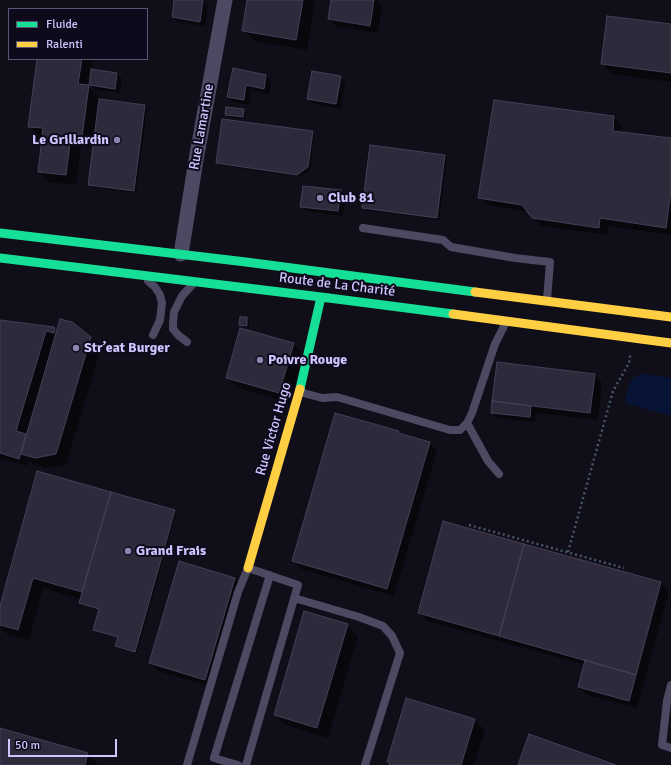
<!DOCTYPE html>
<html>
<head>
<meta charset="utf-8">
<style>
	body { margin:0 }
	#map { position:relative; width:671px; height:765px; overflow:hidden; background:#100e18; font-family:Signika,sans-serif }
	canvas { display:block }
	.legend { position:absolute; left:8px; top:8px; width:140px; height:52px; box-sizing:border-box; background:#0e0a1c; border:1px solid #5c5577; margin:0; padding:5px 7px; list-style:none; font-size:12px; color:#d0c5ff }
	.legend li { display:flex; align-items:center; gap:8px; height:20px }
	.legend b { width:20px; border:1px solid #5c5577 }
	.scale { position:absolute; left:8px; top:739px; width:109px; height:18px; box-sizing:border-box; border:2px solid #d0c5ff; border-top:0; padding-left:5px; font-size:12px; line-height:14px; white-space:nowrap; color:#d0c5ff; -webkit-text-stroke:3px #0e0a1c; paint-order:stroke }
</style>
</head>
<body>
<div id="map">
<canvas width="671" height="765"></canvas>
<ul class="legend">
<li><b style="height:5px;background:#16e098"></b>Fluide</li>
<li><b style="height:5px;background:#ffcf43"></b>Ralenti</li>
</ul>
<div class="scale">50 m</div>
</div>
<script>
const ctx = document.querySelector('canvas').getContext('2d');
ctx.lineJoin = 'round';
function fillPath(path, color) { ctx.fillStyle = color; ctx.fill(path, 'evenodd'); }
const toPath = rows => new Path2D(rows.map(r => 'M' + r).join(''));
function strokePath(path, color, width, dash) { ctx.strokeStyle = color; ctx.lineWidth = width; ctx.lineCap = dash ? 'butt' : 'round'; ctx.setLineDash(dash || []); ctx.stroke(path); }
function label(font, color, halo, rows, align = 'center') {
  ctx.font = font + ' Signika,sans-serif'; ctx.lineWidth = 4; ctx.setLineDash([]); ctx.textBaseline = 'middle'; ctx.strokeStyle = halo; ctx.fillStyle = color; for (const [text, x, y, turn = 0] of rows) {
    ctx.save(); ctx.translate(x, y); ctx.rotate((+turn || 0) * Math.PI / 180); ctx.textAlign = isNaN(turn) ? turn : align; if (halo) ctx.strokeText(text, 0, 0); ctx.fillText(text, 0, 0); ctx.restore();
  }
}
const water = toPath([
	[645,374,671,378,671,416,628,404,625,400,630,382,633,378,639,375]
]);
const shadow = toPath([
	[175,0,203,0,208,6,205,26,178,22,173,17],
	[248,0,315,0,307,50,254,41,243,30],
	[332,0,376,0,382,6,378,33,337,27,329,19],
	[671,25,671,82,613,74,602,64],
	[38,59,93,59,92,70,117,74,122,79,120,93,95,90,90,84,90,87,99,97,99,100,145,106,147,109,136,193,91,187,89,185,94,147,81,146,76,185,49,182,39,171,43,137,40,137,29,126],
	[234,70,266,76,271,81,269,94,251,90,249,105,233,102,228,97],
	[340,77,345,82,341,109,314,104,308,99],
	[243,110,246,113,245,119,229,117,227,115],
	[614,117,622,125,621,133,671,139,671,235,608,226,607,235,541,226,529,212,487,205,479,197],
	[312,132,314,134,310,169,300,177,219,165,217,163],
	[371,146,445,156,447,158,439,220,365,210,363,208],
	[340,191,346,197,343,216,306,211,301,206],
	[247,318,249,320,249,328,243,327,240,325],
	[0,321,53,328,57,332,91,338,101,348,66,465,46,468,33,464,29,460,27,466,0,458],
	[40,386,41,387,27,436,25,435],
	[293,344,304,354,290,403,238,388,227,378],
	[498,363,594,375,602,383,598,420,536,413,535,422,497,418,492,412],
	[398,432,400,434,429,443,437,451,394,596,301,569,293,561],
	[38,473,174,511,176,513,137,653,118,648,116,646,118,638,97,632,95,630,100,610,83,605,80,603,81,599,43,588,29,640,7,634,0,627,0,610],
	[234,579,242,587,213,687,158,671,150,663],
	[661,583,669,591,637,708,587,695,579,687,585,665,427,621,419,613],
	[347,625,358,636,328,738,286,725,275,715],
	[474,720,485,730,474,765,390,765,390,763,388,761],
	[0,729,88,754,98,765,0,765]
]);
const building = toPath([
	[174,0,203,0,200,22,172,17,174,0],
	[247,0,303,0,296,40,242,31,247,0],
	[331,0,374,0,370,26,328,19,331,0],
	[607,16,671,24,671,73,601,64,607,16],
	[37,59,82,59,78,84,89,85,82,137,71,136,66,175,38,172,43,128,28,127,37,59],
	[233,68,266,75,264,89,246,85,244,100,227,97,233,68],
	[91,69,117,73,115,89,89,85,91,69],
	[312,71,341,76,336,104,307,99,312,71],
	[99,99,145,105,134,191,88,185,99,99],
	[494,100,614,116,613,131,671,138,671,190,666,228,600,218,599,228,532,218,522,205,478,198,494,100],
	[226,107,244,109,243,117,225,115,226,107],
	[222,119,313,131,308,167,297,175,216,163,222,119],
	[370,145,445,155,437,218,362,208,370,145],
	[303,186,341,190,338,211,300,207,303,186],
	[240,317,247,317,247,326,239,325,240,317],
	[60,319,72,322,91,337,56,454,35,458,21,454,60,319],
	[0,320,54,327,55,330,54,333,46,331,16,431,26,434,19,459,0,453,0,320],
	[240,328,294,343,279,393,226,378,240,328],
	[497,362,595,374,590,413,492,401,497,362],
	[492,401,531,406,530,417,491,413,492,401],
	[335,413,399,431,398,433,430,442,387,589,292,561,335,413],
	[37,471,111,492,82,592,33,578,18,630,0,625,0,606,37,471],
	[111,492,175,510,135,652,115,646,118,637,93,630,99,609,79,603,111,492],
	[443,521,524,544,499,636,418,613,443,521],
	[524,544,661,582,636,675,499,636,524,544],
	[179,561,235,578,205,680,149,663,179,561],
	[304,611,348,624,317,728,274,715,304,611],
	[585,660,636,675,629,701,578,687,585,660],
	[406,698,475,719,461,765,389,765,390,762,387,762,406,698],
	[0,728,88,753,85,765,0,765,0,728],
	[529,734,616,765,518,765,529,734]
]);
const path = toPath([
	[469,525,624,568],
	[568,552,613,391,629,363,630,357,629,355]
]);
const lane = toPath([
	[363,228,443,240,451,247,515,258,550,262,547,300],
	[148,281,155,287,160,295,162,303,160,320,153,335],
	[187,342,178,335,173,329,173,323,174,312,182,296,192,285],
	[300,392,322,398,337,397,450,430,460,430,467,423,472,413,495,344,506,322],
	[467,423,488,461,499,474],
	[294,598,359,617,383,626,392,636,400,653,365,765],
	[671,685,667,701,662,745,671,748],
	[187,765,238,592,248,568,298,585,246,765],
	[238,765,214,758,270,575]
]);
const street = toPath([
	[181,254,196,160,225,0]
]);
const fast = toPath([
	[0,233,246,262,475,292],
	[0,258,321,297,453,314],
	[300,389,321,297]
]);
const slow = toPath([
	[475,292,671,317],
	[453,314,671,343],
	[248,568,300,389]
]);
const markers = [
	[117,140,4,"#8d85ae"],
	[320,198,4,"#8d85ae"],
	[76,348,4,"#8d85ae"],
	[260,360,4,"#8d85ae"],
	[128,551,4,"#8d85ae"]
];
const streetNames = [
	["Rue Lamartine",202,127,-80],
	["Route de La Charité",337,285,7],
	["Rue Victor Hugo",274,429,-74]
];
const poiNames = [
	["Le Grillardin",109,140,"right"],
	["Club 81",328,198],
	["Str’eat Burger",84,348],
	["Poivre Rouge",268,360],
	["Grand Frais",136,551]
];
fillPath(water, '#071436');
fillPath(shadow, '#0007');
fillPath(building, '#2e2a3c');
strokePath(building, '#453f58', 1);
strokePath(path, '#485665', 2.5, [2, 3]);
strokePath(lane, '#4c4962', 8);
strokePath(street, '#4c4962', 15);
strokePath(fast, '#16e098', 9);
strokePath(slow, '#ffcf43', 9);
for (const [x, y, r, color] of markers) { const dot = new Path2D(); dot.arc(x, y, r, 0, 2 * Math.PI); ctx.fillStyle = color; ctx.fill(dot); strokePath(dot, '#0e0a1c', 1.5); }
label('14px', '#d0c5ff', '#0e0a1c', streetNames);
label('bold 14px', '#d0c5ff', '#0e0a1c', poiNames, 'left');
</script>
</body>
</html>
